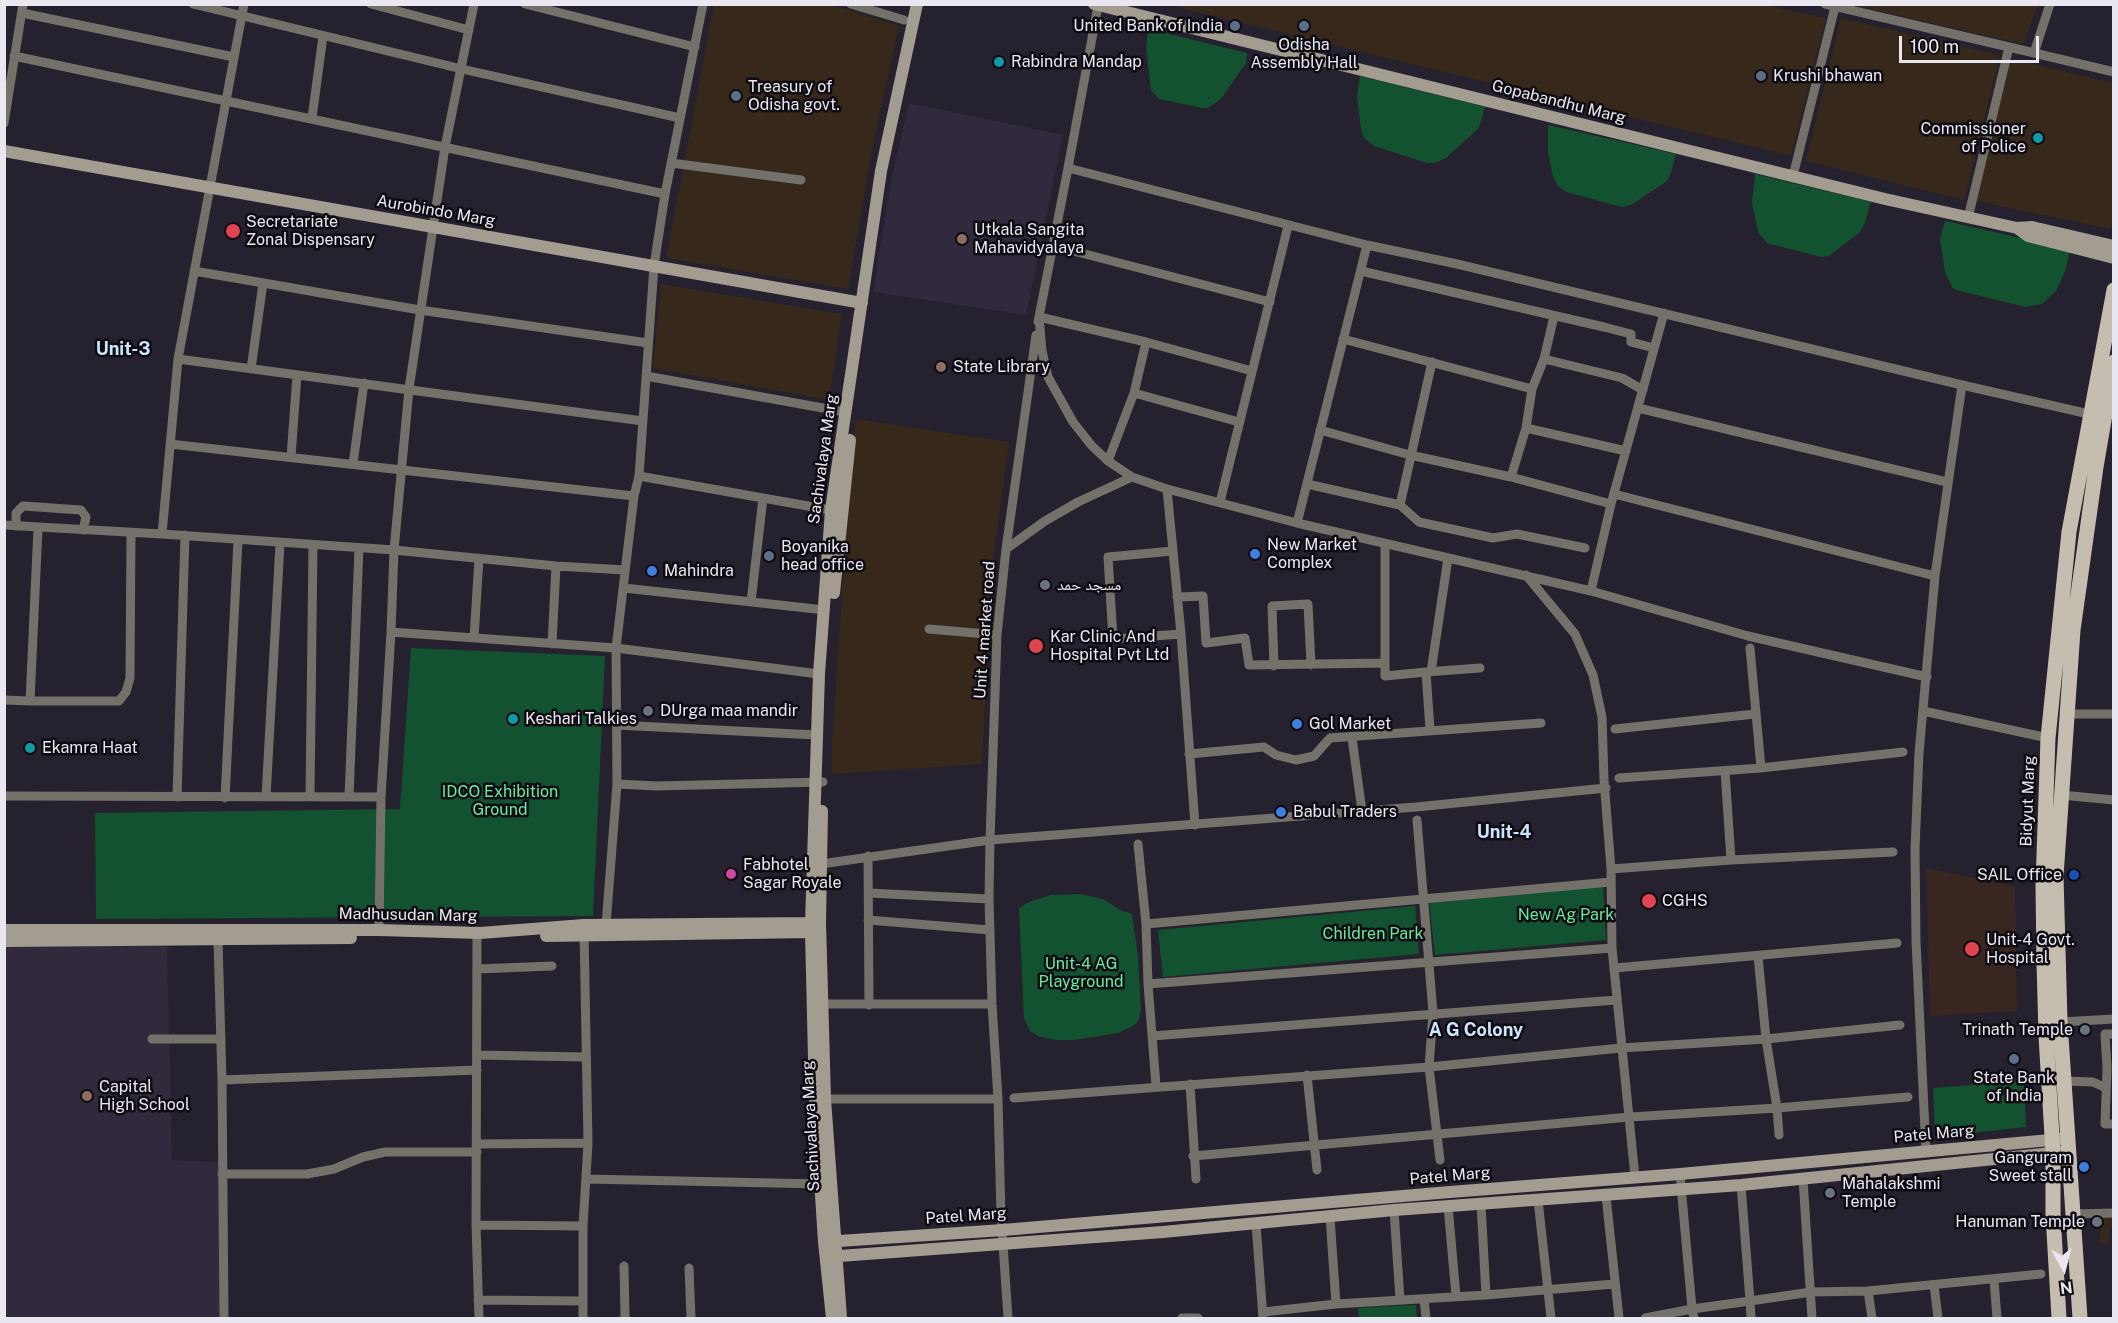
<!DOCTYPE html>
<html>
<head>
<meta charset="utf-8">
<style>
	body { margin:0 }
	#map { position:relative; width:2118px; height:1323px; overflow:hidden; background:#26212e; font-family:"Public Sans",sans-serif }
	canvas { display:block }
	.frame { position:absolute; inset:0; border:6px solid #ebe7f0; pointer-events:none }
	.north { position:absolute; left:2034px; top:1239px; width:60px; height:60px; -webkit-text-stroke:4px #0e0c12; paint-order:stroke; rotate:173deg; font-size:16px; font-weight:700; line-height:24px; text-align:center; color:#ebe7f0 }
	.north::after { content:''; display:block; margin:auto; width:21px; height:27px; background:#ebe7f0; clip-path:polygon(50% 0,100% 100%,50% 72%,0 100%) }
	.scale { position:absolute; left:1899px; top:36px; width:140px; height:27px; box-sizing:border-box; border:3px solid #ebe7f0; border-top:0; padding-left:8px; font-size:18px; line-height:21px; white-space:nowrap; color:#ebe7f0; -webkit-text-stroke:4px #0e0c12; paint-order:stroke }
</style>
</head>
<body>
<div id="map">
<canvas width="2118" height="1323"></canvas>
<div class="frame"></div>
<div class="north">N</div>
<div class="scale">100 m</div>
</div>
<script>
const ctx = document.querySelector('canvas').getContext('2d');
ctx.lineJoin = 'round';
function fillPath(path, color) { ctx.fillStyle = color; ctx.fill(path, 'evenodd'); }
const toPath = rows => new Path2D(rows.map(r => 'M' + r).join(''));
function strokePath(path, color, width, dash) { ctx.strokeStyle = color; ctx.lineWidth = width; ctx.lineCap = dash ? 'butt' : 'round'; ctx.setLineDash(dash || []); ctx.stroke(path); }
function label(font, color, halo, rows, align = 'center') {
  ctx.font = font + ' "Public Sans","Noto Naskh Arabic",sans-serif'; ctx.lineWidth = 5; ctx.setLineDash([]); ctx.textBaseline = 'middle'; ctx.strokeStyle = halo; ctx.fillStyle = color; for (const [text, x, y, turn = 0] of rows) {
    ctx.save(); ctx.translate(x, y); ctx.rotate((+turn || 0) * Math.PI / 180); ctx.textAlign = isNaN(turn) ? turn : align; if (halo) ctx.strokeText(text, 0, 0); ctx.fillText(text, 0, 0); ctx.restore();
  }
}
const commercial = toPath([
	[714,5,833,5,899,26,873,144,848,289,666,258],
	[1765,5,1826,18,1791,156,1168,5],
	[1853,5,2038,4,2038,5,2023,44],
	[1841,18,2000,55,1964,200,1806,161],
	[2017,60,2113,83,2114,216,2110,229,1976,201,2009,64],
	[661,284,842,314,829,400,653,368],
	[856,419,1009,442,992,568,982,764,832,774,832,741,851,463],
	[2101,1217,2113,1217,2113,1228,2110,1229,2108,1244,2099,1243]
]);
const built = toPath([
	[909,103,1063,135,1026,315,873,292,890,186],
	[167,945,172,1160,222,1162,227,1318,5,1318,4,947]
]);
const medical = toPath([
	[1926,868,2015,886,2017,1011,1930,1016]
]);
const green = toPath([
	[1148,29,1247,53,1246,63,1221,99,1208,108,1202,108,1159,99,1151,90,1146,47],
	[1360,76,1485,107,1481,122,1478,129,1446,158,1435,163,1427,163,1374,146,1364,138,1361,129,1357,97],
	[1548,125,1676,154,1671,173,1667,181,1631,205,1622,207,1566,192,1559,187,1553,177,1548,152],
	[1755,174,1871,202,1865,223,1860,232,1829,256,1821,257,1767,243,1758,232,1752,203],
	[1945,221,2070,249,2066,269,2056,291,2042,304,2025,307,1956,290,1952,287,1945,272,1940,239],
	[411,648,605,656,593,916,96,919,95,813,400,809],
	[1603,884,1606,940,1435,955,1429,901],
	[1080,894,1103,899,1120,910,1132,914,1138,956,1141,1010,1139,1020,1133,1026,1118,1033,1074,1040,1057,1040,1040,1037,1030,1031,1024,1018,1019,908,1029,902,1051,895],
	[1415,906,1419,954,1163,977,1158,930],
	[2024,1081,2026,1127,1935,1137,1933,1088],
	[1416,1305,1417,1318,1359,1318,1358,1308]
]);
const street = toPath([
	[193,4,462,69,680,118],
	[371,4,469,30],
	[525,4,695,47],
	[851,4,904,20],
	[1825,4,2009,47],
	[1098,6,1068,168,1367,245,1457,264,1962,385,2089,414],
	[22,13,234,57],
	[2034,53,2050,4],
	[14,56,665,194],
	[312,118,323,36],
	[4,123,23,4],
	[671,163,801,180],
	[1793,176,1835,7],
	[1968,218,2009,47,2114,72],
	[1054,246,1270,302],
	[194,271,420,310,648,343],
	[1361,271,1604,327,1631,334,1631,342,1654,348],
	[1038,322,1068,168],
	[1343,339,1532,389],
	[178,359,643,421],
	[1544,359,1622,378,1643,390],
	[251,369,263,283],
	[1252,371,1146,342,1039,317,1042,351,1048,377,1073,422,1092,446,1108,461,1132,477,1167,489,1297,523,1591,591,1748,636,1927,677],
	[646,376,845,412],
	[1134,393,1146,342],
	[1638,408,1947,482],
	[1526,428,1626,451],
	[1320,430,1410,455,1511,477,1611,504],
	[170,444,634,496],
	[291,457,297,375],
	[1108,461,1134,393,1239,422],
	[353,464,364,383],
	[639,476,836,511],
	[1511,477,1526,428,1532,389,1544,359,1554,316],
	[1307,484,1400,505,1419,522,1493,538,1517,534,1585,548],
	[1167,489,1181,634,1195,825],
	[1614,494,1935,576],
	[1220,502,1288,226],
	[1400,505,1432,362],
	[1297,523,1367,245],
	[4,525,162,534,394,550,556,566,625,570],
	[16,526,16,513,23,506,81,510,86,517,83,530],
	[162,534,178,359,244,4],
	[1385,545,1385,676,1426,672,1430,730],
	[1006,549,1045,521,1078,502,1132,477],
	[1173,551,1108,557,1113,639,1181,634],
	[1526,575,1575,634,1593,675,1602,717,1604,780,1611,869,1612,948,1635,1177],
	[624,588,825,610],
	[1591,591,1611,504,1664,313],
	[1177,597,1203,596,1206,643,1245,638,1249,665,1385,663],
	[751,602,763,498],
	[929,629,997,635],
	[391,632,394,550,409,389,445,147,474,4],
	[474,638,479,558],
	[552,644,556,566],
	[1750,648,1761,768],
	[1274,666,1272,606,1308,604,1311,665],
	[1426,672,1480,668],
	[1431,672,1448,558],
	[4,700,30,701,38,528],
	[30,701,119,701,126,692,130,678,131,533],
	[1923,711,2048,738],
	[2066,714,2114,714],
	[616,725,817,735],
	[1615,729,1755,714],
	[1352,738,1362,811],
	[1189,754,1264,747,1276,755,1296,760,1314,756,1330,738,1541,723],
	[1725,771,1731,860],
	[1619,778,1761,768,1903,752],
	[617,784,656,786,823,782],
	[2061,795,2114,800],
	[4,796,381,797,391,632,616,648,819,674],
	[177,797,185,535],
	[266,797,280,543],
	[310,797,313,545],
	[349,797,359,548],
	[225,798,238,540],
	[1417,820,1433,1013,1429,1067,1440,1160],
	[1138,844,1146,924,1148,984,1156,1086],
	[868,856,869,1005],
	[821,864,990,840,1416,807,1606,788],
	[1611,869,1731,860,1893,852],
	[869,893,989,899],
	[868,920,990,930],
	[1146,924,1611,882],
	[606,925,617,784,616,648,634,496,639,476,654,266,665,194,703,4],
	[379,930,381,797],
	[477,939,476,1225,479,1318],
	[218,940,222,1080,224,1318],
	[1758,956,1766,1039,1777,1108,1779,1135],
	[1615,968,1897,943],
	[478,969,552,966],
	[1148,984,1612,948],
	[817,1004,992,1004],
	[2060,1022,2114,1019],
	[2114,1034,2105,1034,2107,1068,2105,1124,2114,1124],
	[1152,1036,1616,1000],
	[152,1039,221,1039],
	[477,1055,585,1057],
	[1307,1075,1317,1170],
	[222,1080,477,1070],
	[2064,1081,2093,1082,2106,1088],
	[1190,1084,1196,1179],
	[1014,1098,1429,1067,1621,1048,1766,1039,1900,1025],
	[821,1099,998,1099],
	[477,1144,588,1143],
	[1926,1152,1916,941,1915,849,1919,753,1935,576,1962,385],
	[1193,1156,1630,1117,1777,1108,1908,1097],
	[222,1174,307,1174,334,1169,363,1157,385,1152,477,1152],
	[1680,1174,1692,1309,1750,1301,1741,1185],
	[586,1179,821,1184],
	[1803,1179,1812,1318],
	[1606,1196,1619,1318],
	[1538,1200,1551,1318],
	[1481,1204,1486,1295],
	[1448,1206,1456,1296],
	[1394,1210,1400,1300],
	[2072,1214,2114,1213],
	[1330,1217,1336,1304],
	[1256,1224,1263,1318],
	[476,1225,583,1226],
	[624,1266,625,1318],
	[689,1268,691,1318],
	[1994,1280,1997,1318],
	[1934,1285,1938,1318],
	[1868,1291,1872,1318],
	[1424,1299,1426,1318],
	[478,1300,583,1301],
	[1263,1312,1336,1304,1486,1295,1614,1284],
	[583,1318,583,1226,588,1143,584,931],
	[1008,1318,1001,1215,998,1099,992,1004,989,899,990,840,997,635,1006,549,1036,335],
	[1182,1318,1198,1318],
	[1645,1318,1692,1309,1694,1318],
	[1751,1318,1750,1301,1811,1292,1868,1291,2041,1274]
]);
const secondary = toPath([
	[1094,4,1885,199,2017,228,2032,227,2114,246],
	[4,151,862,303],
	[2017,228,2028,236,2114,258],
	[834,593,850,440],
	[820,922,822,811],
	[4,930,379,930,480,933,584,925,811,923,819,674,831,510,881,171,917,4],
	[820,932,811,932,811,923,820,922,825,1099,841,1318],
	[546,936,811,932,815,1100,824,1242,832,1318],
	[4,941,351,938],
	[824,1242,1003,1230,1450,1192,1680,1174,2061,1139],
	[826,1257,1163,1232,1394,1210,1741,1185,2062,1152]
]);
const primary = toPath([
	[2059,1318,2053,1214,2053,1153,2046,1036,2044,961,2043,885,2048,738,2069,532,2114,290],
	[2080,1318,2060,1022,2056,876,2073,630,2096,467,2114,362]
]);
const markers = [
	[1235,26,6,"#5c6f8a"],
	[1304,26,6,"#5c6f8a"],
	[999,62,6,"#0f9aa8"],
	[1761,76,6,"#5c6f8a"],
	[736,96,6,"#5c6f8a"],
	[2038,138,6,"#0f9aa8"],
	[233,231,8,"#e0444e"],
	[962,239,6,"#8d6e63"],
	[941,367,6,"#8d6e63"],
	[1255,554,6,"#3f7fe0"],
	[769,556,6,"#5c6f8a"],
	[652,571,6,"#3f7fe0"],
	[1045,585,6,"#6b7280"],
	[1036,646,8,"#e0444e"],
	[648,711,6,"#6b7280"],
	[513,719,6,"#0f9aa8"],
	[1297,724,6,"#3f7fe0"],
	[30,748,6,"#0f9aa8"],
	[1281,812,6,"#3f7fe0"],
	[731,874,6,"#d1479c"],
	[2074,875,6,"#1a4fb4"],
	[1649,901,8,"#e0444e"],
	[1972,949,8,"#e0444e"],
	[2085,1030,6,"#6b7280"],
	[2014,1059,6,"#5c6f8a"],
	[87,1096,6,"#8d6e63"],
	[2084,1167,6,"#3f7fe0"],
	[1830,1193,6,"#6b7280"],
	[2097,1222,6,"#6b7280"]
];
const poiNames = [
	["United Bank of India",1223,26,"right"],
	["Odisha",1304,45,"center"],
	["Assembly Hall",1304,63,"center"],
	["Rabindra Mandap",1011,62],
	["Krushi bhawan",1773,76],
	["Treasury of",748,87],
	["Odisha govt.",748,105],
	["Commissioner",2026,129,"right"],
	["of Police",2026,147,"right"],
	["Secretariate",246,222],
	["Zonal Dispensary",246,240],
	["Utkala Sangita",974,230],
	["Mahavidyalaya",974,248],
	["State Library",953,367],
	["New Market",1267,545],
	["Complex",1267,563],
	["Boyanika",781,547],
	["head office",781,565],
	["Mahindra",664,571],
	["مسجد حمد",1057,585],
	["Kar Clinic And",1050,637],
	["Hospital Pvt Ltd",1050,655],
	["DUrga maa mandir",660,711],
	["Keshari Talkies",525,719],
	["Gol Market",1309,724],
	["Ekamra Haat",42,748],
	["Babul Traders",1293,812],
	["Fabhotel",743,865],
	["Sagar Royale",743,883],
	["SAIL Office",2062,875,"right"],
	["CGHS",1662,901],
	["Unit-4 Govt.",1986,940],
	["Hospital",1986,958],
	["Trinath Temple",2073,1030,"right"],
	["State Bank",2014,1078,"center"],
	["of India",2014,1096,"center"],
	["Capital",99,1087],
	["High School",99,1105],
	["Ganguram",2072,1158,"right"],
	["Sweet stall",2072,1176,"right"],
	["Mahalakshmi",1842,1184],
	["Temple",1842,1202],
	["Hanuman Temple",2085,1222,"right"]
];
const streetNames = [
	["Gopabandhu Marg",1559,102,14],
	["Aurobindo Marg",436,211,10],
	["Sachivalaya Marg",823,459,-82],
	["Unit 4 market road",985,630,-86],
	["Bidyut Marg",2028,801,-88],
	["Madhusudan Marg",408,915,1],
	["Sachivalaya Marg",811,1126,-93],
	["Patel Marg",1934,1134,-5],
	["Patel Marg",1450,1176,-5],
	["Patel Marg",966,1216,-4]
];
const parkNames = [
	["IDCO Exhibition",500,792],
	["Ground",500,810],
	["New Ag Park",1566,915],
	["Children Park",1373,934],
	["Unit-4 AG",1081,964],
	["Playground",1081,982]
];
const neighbourhoodNames = [
	["Unit-3",123,349],
	["Unit-4",1504,832],
	["A G Colony",1476,1030]
];
fillPath(commercial, '#37281c');
fillPath(built, '#31293c');
fillPath(medical, '#392621');
fillPath(green, '#135230');
strokePath(street, '#74706a', 9);
strokePath(secondary, '#a29c91', 12);
strokePath(primary, '#c5beb0', 15);
for (const [x, y, r, color] of markers) { const dot = new Path2D(); dot.arc(x, y, r, 0, 2 * Math.PI); ctx.fillStyle = color; ctx.fill(dot); strokePath(dot, '#0e0c12', 2); }
label('16px', '#ebe7f0', '#0e0c12', poiNames, 'left');
label('16px', '#ebe7f0', '#0e0c12', streetNames);
label('16px', '#68eb9e', '#0e0c12', parkNames);
label('bold 18px', '#cce5fb', '#0e0c12', neighbourhoodNames);
</script>
</body>
</html>
